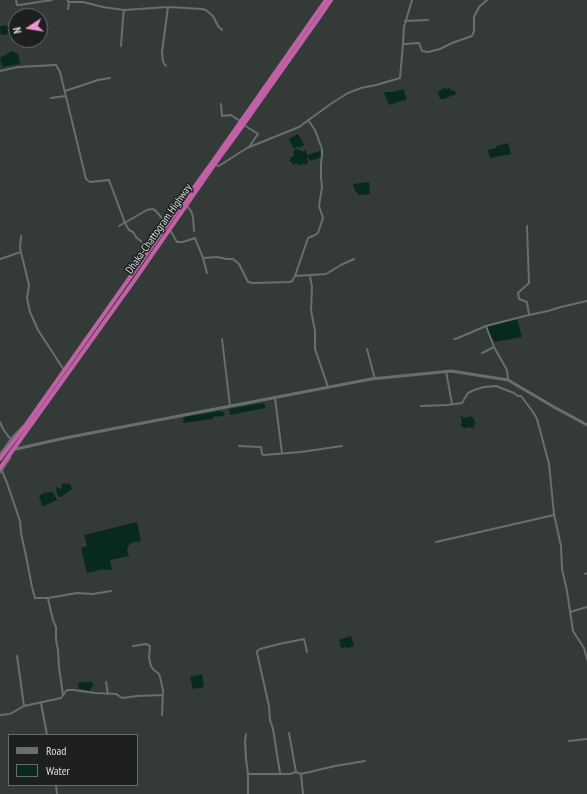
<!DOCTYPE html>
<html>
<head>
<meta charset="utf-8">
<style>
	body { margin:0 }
	#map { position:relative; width:587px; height:794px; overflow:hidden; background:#333a37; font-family:"PT Sans Narrow",sans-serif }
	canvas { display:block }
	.legend { position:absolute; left:8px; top:734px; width:130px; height:52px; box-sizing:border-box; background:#1d201f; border:1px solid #696c6b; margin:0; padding:5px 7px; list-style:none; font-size:12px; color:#dadedd }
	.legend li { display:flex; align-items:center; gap:8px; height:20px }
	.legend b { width:20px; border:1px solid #696c6b }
	.north { position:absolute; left:8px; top:8px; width:40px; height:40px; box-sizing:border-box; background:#1d201f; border:1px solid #696c6b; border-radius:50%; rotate:258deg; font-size:11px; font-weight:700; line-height:16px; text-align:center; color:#dadedd }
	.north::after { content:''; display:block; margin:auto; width:14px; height:18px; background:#f391d5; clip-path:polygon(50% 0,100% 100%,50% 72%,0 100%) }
</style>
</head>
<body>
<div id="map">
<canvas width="587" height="794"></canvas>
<ul class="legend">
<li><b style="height:5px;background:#68706d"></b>Road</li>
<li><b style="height:11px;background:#08291f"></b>Water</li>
</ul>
<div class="north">N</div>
</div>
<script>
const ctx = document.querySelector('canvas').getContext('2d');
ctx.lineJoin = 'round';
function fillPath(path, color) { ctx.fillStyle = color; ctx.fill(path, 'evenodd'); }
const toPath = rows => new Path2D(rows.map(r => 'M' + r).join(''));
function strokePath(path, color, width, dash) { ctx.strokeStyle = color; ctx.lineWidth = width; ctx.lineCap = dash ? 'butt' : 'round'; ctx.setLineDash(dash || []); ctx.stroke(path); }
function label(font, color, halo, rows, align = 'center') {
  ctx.font = font + ' "PT Sans Narrow",sans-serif'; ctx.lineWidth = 3; ctx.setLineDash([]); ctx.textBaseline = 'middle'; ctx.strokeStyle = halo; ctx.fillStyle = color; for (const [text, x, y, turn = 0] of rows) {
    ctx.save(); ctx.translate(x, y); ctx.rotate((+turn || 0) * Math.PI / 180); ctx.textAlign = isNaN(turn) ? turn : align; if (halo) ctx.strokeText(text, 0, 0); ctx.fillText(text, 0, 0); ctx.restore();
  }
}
const water = toPath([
	[16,25,12,34,1,35,0,26],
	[12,51,18,54,20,64,2,67,0,58],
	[444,88,447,89,449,88,451,88,450,90,451,91,454,90,456,94,446,98,446,99,440,99,438,92],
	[403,89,407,99,389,105,384,92,394,92],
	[298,134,304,145,299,148,298,146,294,149,289,139],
	[508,143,511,154,490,158,488,150,496,148,496,146],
	[296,149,302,151,302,152,306,150,307,155,320,151,321,157,311,161,310,160,307,156,308,162,307,164,298,165,297,163,293,165,292,162,289,162,291,159,290,157,293,157,294,155,293,152],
	[369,182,370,194,359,195,354,189,353,184],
	[517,318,522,337,494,342,486,327],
	[263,403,265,405,265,408,230,415,229,409],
	[221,411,221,412,224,412,225,414,223,416,220,416,220,417,215,416,212,419,183,423,184,417],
	[460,416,462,416,464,418,471,416,472,418,473,417,475,423,473,428,468,427,466,428,464,428,463,427,462,427,461,425,462,424,461,421,462,419],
	[63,483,70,484,72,489,61,497,59,497,57,494,56,487,57,487,60,489,61,488],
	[53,492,57,500,44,506,42,505,39,496,44,493],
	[137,522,141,541,131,543,128,546,127,550,129,556,110,560,112,570,109,570,103,569,87,573,81,548,87,546,84,535],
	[351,636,354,646,347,648,345,647,342,649,341,646,339,646,340,644,339,640],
	[202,674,204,687,193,689,190,677],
	[84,682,92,682,93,685,90,691,79,689,78,683]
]);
const street = toPath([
	[16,0,17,5,19,5,52,0],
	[67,0,69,2,83,2,103,7,124,10,168,7,202,9,206,10,213,16,218,26,222,30],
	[68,9,69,2],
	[405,21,428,20],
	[404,44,419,43,422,51,428,52,440,49,452,43,472,36,474,31,474,17,479,7,487,0],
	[121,46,123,18,124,10],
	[166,66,163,62,162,52,168,7],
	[0,71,18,67,55,65,56,65,60,72,86,179,90,182,109,180,125,223,129,230,133,232,136,237,150,249],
	[65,91,98,80,110,78],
	[51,98,65,96],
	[221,104,222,116,231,115,240,121],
	[244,125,258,134,249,147],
	[215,165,219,166,222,164,247,148,299,127,332,103,348,93,361,88,376,85,400,78,403,44,404,27,412,0],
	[186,205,191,211,193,217,194,231],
	[119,226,147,210,152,209,155,210,167,224],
	[527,226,529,283,518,293,519,299,527,302,529,315],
	[170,230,177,242,183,242,195,238,203,258,217,257,227,259,233,259,239,264,248,282,253,283,290,282,292,281,295,276,308,238,315,235,318,233,323,218,319,206,322,187,321,178,321,164,322,155,322,149,315,130,308,120],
	[21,236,20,248,29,285,27,298,30,312,38,330,64,370],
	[203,258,207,273],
	[0,259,21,252],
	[295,276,326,274,341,265,354,259],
	[310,276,312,287,311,310,315,331,315,349,328,387],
	[222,339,230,406],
	[454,339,458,338,486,326,529,315,548,311,561,307,587,301],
	[494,347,507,370,508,380],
	[367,349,375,379],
	[482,353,494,347,486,326],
	[446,371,452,404],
	[275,398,282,453],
	[421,406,447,405,462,403,468,393,474,390,484,387,496,386,514,393,518,396,521,396,533,412,537,419,549,464,554,514,561,546,562,569,567,591,573,631,584,648,587,659],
	[0,422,3,429,11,440],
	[239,446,261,447,262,454,264,455,301,452,342,446],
	[2,471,7,483,20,521,21,533,26,556,32,587,35,598,48,598,48,599,53,620,56,627,56,640,58,650,59,667,63,695],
	[436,542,554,515],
	[585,574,587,573],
	[48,598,77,593,93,594,111,591],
	[570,612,587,607],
	[133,646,146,644,150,646,149,658,151,666,153,669,159,674,160,677,163,690,162,715],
	[17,656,24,706],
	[106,682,108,694],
	[41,703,47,735],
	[0,715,10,714,24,706,61,698,66,691,68,690,74,690,95,693,116,694,122,698,137,696,162,695],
	[289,733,296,772],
	[246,734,245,741,246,759,248,774,248,794],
	[569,741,587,739],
	[280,773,273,729,270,720,269,706,257,653,257,651,260,649,279,644,304,639,307,652],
	[248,774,290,774,296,772,301,774,335,766,365,761],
	[301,774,303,794],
	[56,785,57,794]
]);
const secondary = toPath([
	[16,449,65,438,371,379,451,371,508,380,554,407,587,425],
	[0,455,13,437,23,427],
	[0,472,10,457]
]);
const highway = toPath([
	[0,459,25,426,174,215,211,164,326,0],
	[0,468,136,278,214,165,236,135,318,19,331,0]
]);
const streetNames = [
	["Dhaka-Chattogram Highway",159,229,-55]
];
fillPath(water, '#08291f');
strokePath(street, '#68706d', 2);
strokePath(secondary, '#68706d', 3);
strokePath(highway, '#bf61a4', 4);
label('11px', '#dadedd', '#1d201f', streetNames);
</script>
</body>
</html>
